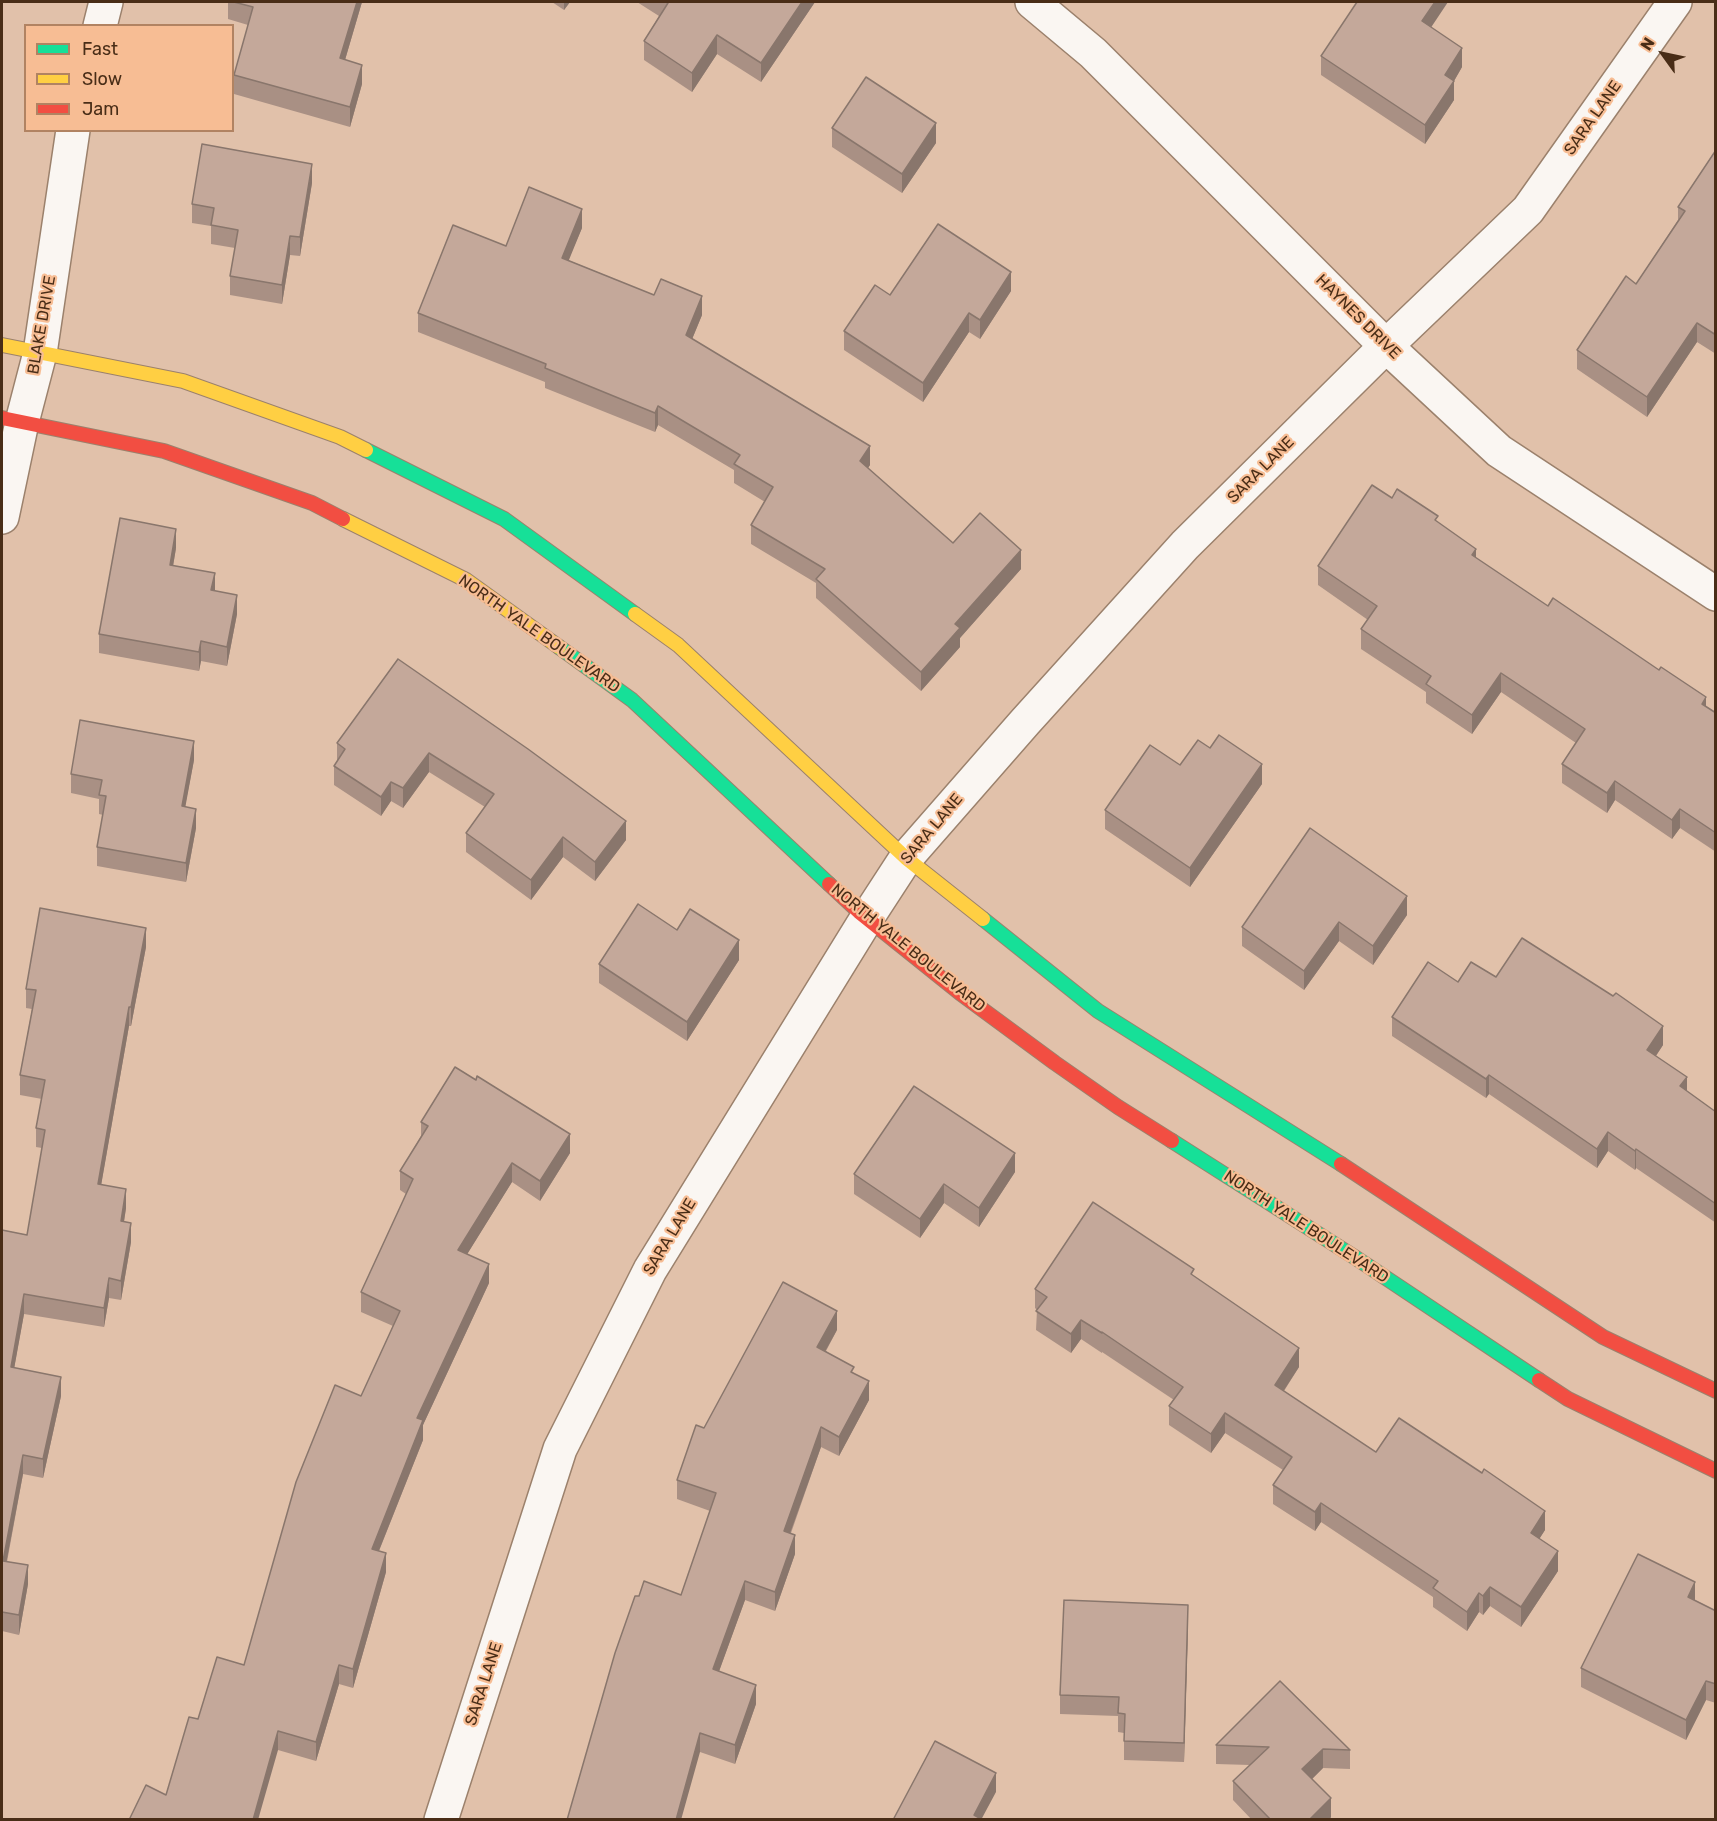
<!DOCTYPE html>
<html>
<head>
<meta charset="utf-8">
<style>
	body { margin:0 }
	#map { position:relative; width:1717px; height:1821px; overflow:hidden; background:#e1c1aa; font-family:Rubik,sans-serif }
	canvas { display:block }
	.frame { position:absolute; inset:0; border:3px solid #492d17; pointer-events:none }
	.legend { position:absolute; left:24px; top:24px; width:210px; height:108px; box-sizing:border-box; background:#f7bd94; border:2px solid #b18362; margin:0; padding:8px 10px; list-style:none; font-size:18px; color:#492d17 }
	.legend li { display:flex; align-items:center; gap:12px; height:30px }
	.legend b { width:30px; border:2px solid #b18362 }
	.north { position:absolute; left:1633px; top:24px; width:60px; height:60px; -webkit-text-stroke:4px #f7bd94; paint-order:stroke; rotate:303deg; font-size:16px; font-weight:700; line-height:24px; text-align:center; color:#492d17 }
	.north::after { content:''; display:block; margin:auto; width:21px; height:27px; background:#492d17; clip-path:polygon(50% 0,100% 100%,50% 72%,0 100%) }
</style>
</head>
<body>
<div id="map">
<canvas width="1717" height="1821"></canvas>
<div class="frame"></div>
<ul class="legend">
<li><b style="height:8px;background:#16e098"></b>Fast</li>
<li><b style="height:8px;background:#ffcf43"></b>Slow</li>
<li><b style="height:8px;background:#f24e42"></b>Jam</li>
</ul>
<div class="north">N</div>
</div>
<script>
const ctx = document.querySelector('canvas').getContext('2d');
ctx.lineJoin = 'round';
const toPath = rows => new Path2D(rows.map(r => 'M' + r).join(''));
function strokePath(path, color, width, dash) { ctx.strokeStyle = color; ctx.lineWidth = width; ctx.lineCap = dash ? 'butt' : 'round'; ctx.setLineDash(dash || []); ctx.stroke(path); }
function fillPath(path, color) { ctx.fillStyle = color; ctx.fill(path, 'evenodd'); }
function label(font, color, halo, rows, align = 'center') {
  ctx.font = font + ' Rubik,sans-serif'; ctx.lineWidth = 4.5; ctx.setLineDash([]); ctx.textBaseline = 'middle'; ctx.strokeStyle = halo; ctx.fillStyle = color; for (const [text, x, y, turn = 0] of rows) {
    ctx.save(); ctx.translate(x, y); ctx.rotate((+turn || 0) * Math.PI / 180); ctx.textAlign = isNaN(turn) ? turn : align; if (halo) ctx.strokeText(text, 0, 0); ctx.fillText(text, 0, 0); ctx.restore();
  }
}
const street = toPath([
	[1032,2,1093,53,1386,346,1499,451,1716,594],
	[100,26,106,2],
	[2,517,22,422,40,353,73,130],
	[441,1820,560,1449,650,1270,867,918,906,858,1025,722,1185,545,1386,346,1528,210,1675,2]
]);
const fast = toPath([
	[366,450,504,519,635,614],
	[559,647,632,700,829,884],
	[983,919,1098,1011,1341,1164],
	[1172,1141,1356,1258,1539,1380]
]);
const slow = toPath([
	[2,345,183,381,340,437,366,450],
	[343,519,466,580,559,647],
	[635,614,678,645,906,858,983,919]
]);
const jam = toPath([
	[2,418,164,451,312,503,343,519],
	[829,884,859,912,960,993,1055,1063,1118,1107,1172,1141],
	[1341,1164,1603,1337,1716,1391],
	[1539,1380,1568,1399,1716,1471]
]);
const wall = toPath([
	[228,2,362,2,345,60,362,84,350,127,234,94,234,75,248,25,228,19],
	[552,2,570,2,564,10],
	[637,2,815,2,761,82,717,54,692,92,644,60,644,41,659,16],
	[1431,27,1462,67,1454,81,1454,100,1425,144,1321,75,1321,56],
	[832,128,936,143,902,193,832,147],
	[1716,150,1716,354,1697,342,1647,417,1577,369,1577,350,1636,284,1678,220,1678,207],
	[312,183,300,256,290,255,282,304,230,295,230,276,235,248,211,244,211,226,192,223,192,204],
	[582,228,568,260,702,315,692,339,870,465,868,468,953,543,1021,569,960,638,960,647,921,691,816,598,816,583,751,544,751,525,765,502,734,483,734,470,658,425,655,432,545,388,545,382,418,332,418,313,506,246],
	[1011,291,980,339,969,332,923,402,844,350,844,331,890,295],
	[1392,498,1438,522,1476,558,1548,606,1716,713,1716,852,1680,828,1672,839,1615,800,1607,813,1562,783,1562,764,1576,743,1501,692,1472,734,1426,703,1426,692,1361,649,1361,629,1368,620,1318,585,1318,566],
	[176,548,173,566,215,591,237,614,227,666,201,661,199,671,99,653,99,634],
	[398,659,626,840,595,881,563,857,531,900,466,852,466,833,485,807,429,772,403,808,391,801,381,816,334,785,334,766,337,762,337,743],
	[1210,748,1262,784,1190,887,1105,829,1105,810],
	[194,760,185,806,196,828,186,882,97,866,97,847,103,815,99,814,99,799,71,793,71,774],
	[1407,915,1373,965,1339,941,1304,990,1242,946,1242,927],
	[677,930,739,960,687,1041,599,983,599,964],
	[146,947,131,1026,129,1026,101,1185,126,1208,124,1222,131,1242,121,1300,109,1298,104,1327,24,1314,14,1368,61,1396,43,1478,23,1474,7,1562,28,1584,19,1635,2,1631,2,1230,27,1235,42,1148,36,1147,36,1128,42,1099,20,1095,20,1075,32,1009,26,1008,26,989],
	[1496,977,1613,996,1663,1045,1656,1056,1687,1091,1716,1112,1716,1223,1636,1168,1635,1170,1608,1151,1597,1168,1489,1094,1486,1098,1392,1036,1392,1017,1458,982],
	[421,1122,570,1153,540,1201,512,1182,467,1254,489,1283,423,1425,423,1440,379,1551,386,1572,353,1688,339,1684,316,1761,278,1750,166,1795,198,1719,244,1665,361,1396,393,1326,361,1312,361,1292,406,1194,400,1190,400,1171,421,1136],
	[1015,1172,979,1227,944,1203,920,1238,854,1194,854,1174],
	[1194,1276,1299,1367,1284,1391,1376,1452,1545,1530,1539,1539,1558,1571,1521,1627,1490,1606,1483,1615,1479,1612,1467,1631,1433,1607,1433,1597,1321,1522,1315,1531,1273,1504,1273,1485,1283,1470,1225,1433,1211,1453,1169,1425,1169,1406,1174,1400,1102,1352,1102,1353,1081,1339,1071,1353,1036,1330,1037,1310,1035,1308,1035,1289],
	[837,1330,826,1351,854,1373,869,1400,839,1456,821,1447,791,1533,795,1554,775,1611,745,1600,719,1671,756,1704,735,1764,700,1752,639,1596,681,1595,710,1511,677,1499,677,1480,704,1428],
	[1695,1600,1716,1611,1716,1703,1706,1700,1686,1740,1581,1687,1581,1668],
	[1188,1625,1184,1762,1124,1760,1124,1733,1118,1732,1118,1716,1060,1714,1060,1695],
	[1216,1745,1350,1750,1350,1769,1323,1768,1312,1779,1331,1817,1329,1820,1252,1820,1233,1800,1233,1781,1250,1765,1216,1764]
]);
const shadedWall = toPath([
	[357,2,362,2,340,77,340,58],
	[564,2,570,2,564,10],
	[802,2,815,2,761,82,761,63],
	[1435,2,1448,2,1422,41,1422,21],
	[717,35,717,54,692,92,692,73],
	[1462,48,1462,67,1454,81,1454,100,1425,144,1425,125,1445,75],
	[362,65,362,84,350,127,350,107],
	[936,123,936,143,902,193,902,174],
	[312,164,312,183,300,256,300,237],
	[582,209,582,228,562,277,562,258],
	[290,236,290,255,282,304,282,285],
	[1011,272,1011,291,980,339,980,320],
	[702,296,702,315,686,354,686,335],
	[969,313,969,332,923,402,923,383],
	[1697,323,1697,342,1647,417,1647,397],
	[658,406,658,425,655,432,655,413],
	[870,446,870,465,860,480,860,461],
	[176,529,176,548,170,584,170,565],
	[1476,549,1476,568,1472,555],
	[1021,550,1021,569,960,638,960,647,921,691,921,672,955,624],
	[215,573,215,592,211,590],
	[237,595,237,614,227,666,227,647],
	[201,641,201,661,199,671,199,652],
	[1501,673,1501,692,1472,734,1472,715],
	[1706,697,1706,716,1702,704],
	[194,741,194,760,182,825,182,806],
	[429,753,429,772,403,808,403,788],
	[1262,764,1262,784,1190,887,1190,868],
	[1615,781,1615,800,1607,813,1607,793],
	[391,782,391,801,381,816,381,797],
	[196,809,196,828,186,882,186,863],
	[1680,809,1680,828,1672,839,1672,820],
	[626,821,626,840,595,881,595,862],
	[563,837,563,857,531,900,531,880],
	[1407,896,1407,915,1373,965,1373,946],
	[1339,922,1339,941,1304,990,1304,971],
	[146,928,146,947,131,1026,131,1007],
	[739,940,739,960,687,1041,687,1022],
	[129,1007,129,1026,98,1203,98,1184],
	[1663,1026,1663,1045,1647,1069,1647,1050],
	[1489,1075,1489,1094,1486,1098,1486,1079],
	[1687,1077,1687,1096,1680,1086],
	[1608,1132,1608,1151,1597,1168,1597,1149],
	[570,1134,570,1153,540,1201,540,1181],
	[1636,1149,1636,1168,1635,1170,1635,1151],
	[1015,1153,1015,1172,979,1227,979,1208],
	[512,1163,512,1182,458,1269,458,1250],
	[944,1184,944,1203,920,1238,920,1219],
	[126,1189,126,1208,121,1240,121,1221],
	[131,1223,131,1242,121,1300,121,1281],
	[489,1264,489,1283,423,1425,423,1440,372,1568,372,1549,417,1418],
	[109,1278,109,1298,104,1327,104,1308],
	[24,1294,24,1314,11,1386,11,1367],
	[837,1311,837,1330,817,1366,817,1347],
	[1081,1320,1081,1339,1071,1353,1071,1334],
	[1299,1348,1299,1367,1275,1404,1275,1385],
	[61,1377,61,1396,43,1478,43,1459],
	[869,1381,869,1400,839,1456,839,1437],
	[1225,1413,1225,1433,1211,1453,1211,1434],
	[821,1427,821,1447,784,1550,784,1531],
	[23,1455,23,1474,3,1580,3,1561],
	[1321,1503,1321,1522,1315,1531,1315,1512],
	[1545,1511,1545,1530,1531,1552,1531,1533],
	[795,1535,795,1554,775,1611,775,1592],
	[1558,1551,1558,1571,1521,1627,1521,1607],
	[386,1553,386,1572,353,1688,353,1669],
	[28,1565,28,1584,19,1635,19,1615],
	[745,1581,745,1600,713,1688,713,1669],
	[1695,1582,1695,1602,1688,1597],
	[1490,1587,1490,1606,1483,1615,1483,1596],
	[1479,1593,1479,1612,1467,1631,1467,1612],
	[1188,1605,1188,1625,1184,1762,1184,1743],
	[339,1665,339,1684,316,1761,316,1742],
	[1706,1681,1706,1700,1686,1740,1686,1720],
	[756,1685,756,1704,735,1764,735,1745],
	[278,1731,278,1750,258,1820,253,1820],
	[700,1733,700,1752,681,1820,676,1820],
	[1323,1749,1323,1768,1302,1789,1302,1769],
	[996,1773,996,1792,981,1820,974,1815],
	[1331,1798,1331,1817,1329,1820,1309,1820]
]);
const building = toPath([
	[234,2,357,2,340,58,362,65,350,107,234,75,253,7,234,2],
	[666,2,802,2,761,63,717,35,692,73,644,41,668,3,666,2],
	[1357,2,1435,2,1422,21,1462,48,1445,75,1454,81,1425,125,1321,56,1357,2],
	[866,77,936,123,902,174,832,128,866,77],
	[202,144,312,164,300,237,290,236,282,285,230,276,238,230,211,225,214,208,192,204,202,144],
	[1716,150,1716,335,1697,323,1647,397,1577,350,1626,276,1636,284,1685,211,1678,207,1716,150],
	[529,187,582,209,562,258,654,295,661,279,702,296,686,335,870,446,860,461,953,543,980,513,1021,550,955,624,960,628,921,672,816,579,825,569,751,525,773,487,734,464,740,455,658,406,655,413,545,368,546,364,418,313,453,225,506,246,529,187],
	[938,224,1011,272,980,320,969,313,923,383,844,331,875,285,890,295,938,224],
	[1372,485,1392,498,1397,489,1438,516,1435,520,1476,549,1472,555,1548,606,1553,598,1659,670,1661,667,1706,697,1702,704,1716,713,1716,833,1680,809,1672,820,1615,781,1607,793,1562,764,1585,729,1501,673,1472,715,1426,684,1431,676,1361,629,1377,606,1318,566,1372,485],
	[120,518,176,529,170,565,215,573,211,590,237,595,227,647,201,641,199,652,99,634,120,518],
	[398,659,528,749,626,821,595,862,563,837,531,880,466,833,494,794,429,753,403,788,391,782,381,797,334,766,345,749,337,743,398,659],
	[80,720,194,741,182,806,196,809,186,863,97,847,106,796,99,795,102,780,71,774,80,720],
	[1219,735,1262,764,1190,868,1105,810,1150,745,1180,765,1198,740,1210,748,1219,735],
	[1310,828,1407,896,1373,946,1339,922,1304,971,1242,927,1310,828],
	[638,904,677,930,690,909,739,940,687,1022,599,964,638,904],
	[40,908,146,928,131,1007,129,1007,98,1184,126,1189,121,1221,131,1223,121,1281,109,1278,104,1308,24,1294,11,1367,61,1377,43,1459,23,1455,3,1561,28,1565,19,1615,2,1612,2,1230,27,1235,45,1130,36,1128,45,1080,20,1075,36,990,26,989,40,908],
	[1522,938,1613,996,1616,993,1663,1026,1647,1050,1687,1077,1680,1086,1716,1112,1716,1204,1636,1149,1635,1151,1608,1132,1597,1149,1489,1075,1486,1079,1392,1017,1428,962,1458,982,1471,962,1496,977,1522,938],
	[455,1067,476,1080,477,1076,570,1134,540,1181,512,1163,458,1250,489,1264,417,1418,423,1420,372,1549,386,1553,353,1669,339,1665,316,1742,278,1731,253,1820,129,1820,146,1785,166,1795,189,1717,198,1719,217,1657,244,1665,296,1482,335,1385,361,1396,400,1311,361,1292,413,1179,400,1171,428,1126,421,1122,455,1067],
	[914,1086,1015,1153,979,1208,944,1184,920,1219,854,1174,914,1086],
	[1093,1202,1194,1269,1191,1274,1299,1348,1275,1385,1376,1452,1399,1418,1482,1473,1484,1469,1545,1511,1531,1533,1558,1551,1521,1607,1490,1587,1483,1596,1479,1593,1467,1612,1433,1588,1438,1581,1321,1503,1315,1512,1273,1485,1292,1457,1225,1413,1211,1434,1169,1406,1183,1387,1102,1332,1102,1333,1081,1320,1071,1334,1036,1311,1047,1297,1035,1289,1093,1202],
	[783,1282,837,1311,817,1347,854,1367,851,1372,869,1381,839,1437,821,1427,784,1531,795,1535,775,1592,745,1581,713,1669,756,1685,735,1745,700,1733,676,1820,567,1820,615,1653,635,1596,639,1596,644,1581,681,1595,716,1493,677,1480,696,1425,704,1428,783,1282],
	[1638,1554,1695,1582,1688,1597,1716,1611,1716,1684,1706,1681,1686,1720,1581,1668,1638,1554],
	[1064,1600,1188,1605,1184,1743,1124,1741,1125,1714,1118,1713,1119,1697,1060,1695,1064,1600],
	[1280,1681,1350,1750,1323,1749,1302,1769,1331,1798,1309,1820,1271,1820,1233,1781,1269,1747,1216,1745,1280,1681],
	[935,1741,996,1773,974,1815,983,1820,893,1820,935,1741]
]);
const streetNames = [
	["SARA LANE",1593,118,-55],
	["HAYNES DRIVE",1358,317,45],
	["BLAKE DRIVE",42,325,-80],
	["SARA LANE",1261,470,-45],
	["NORTH YALE BOULEVARD",539,634,35],
	["SARA LANE",932,829,-50],
	["NORTH YALE BOULEVARD",908,948,39],
	["NORTH YALE BOULEVARD",1306,1227,33],
	["SARA LANE",670,1237,-59],
	["SARA LANE",484,1684,-72]
];
strokePath(street, '#9b816c', 36);
strokePath(fast, '#9b816c', 16);
strokePath(slow, '#9b816c', 16);
strokePath(jam, '#9b816c', 16);
strokePath(street, '#faf6f2', 33);
strokePath(fast, '#16e098', 14);
strokePath(slow, '#ffcf43', 14);
strokePath(jam, '#f24e42', 14);
fillPath(wall, '#a99084');
fillPath(shadedWall, '#89766c');
fillPath(building, '#c4a89a');
strokePath(building, '#89766c', 1.5);
label('16px', '#492d17', '#f7bd94', streetNames);
</script>
</body>
</html>
